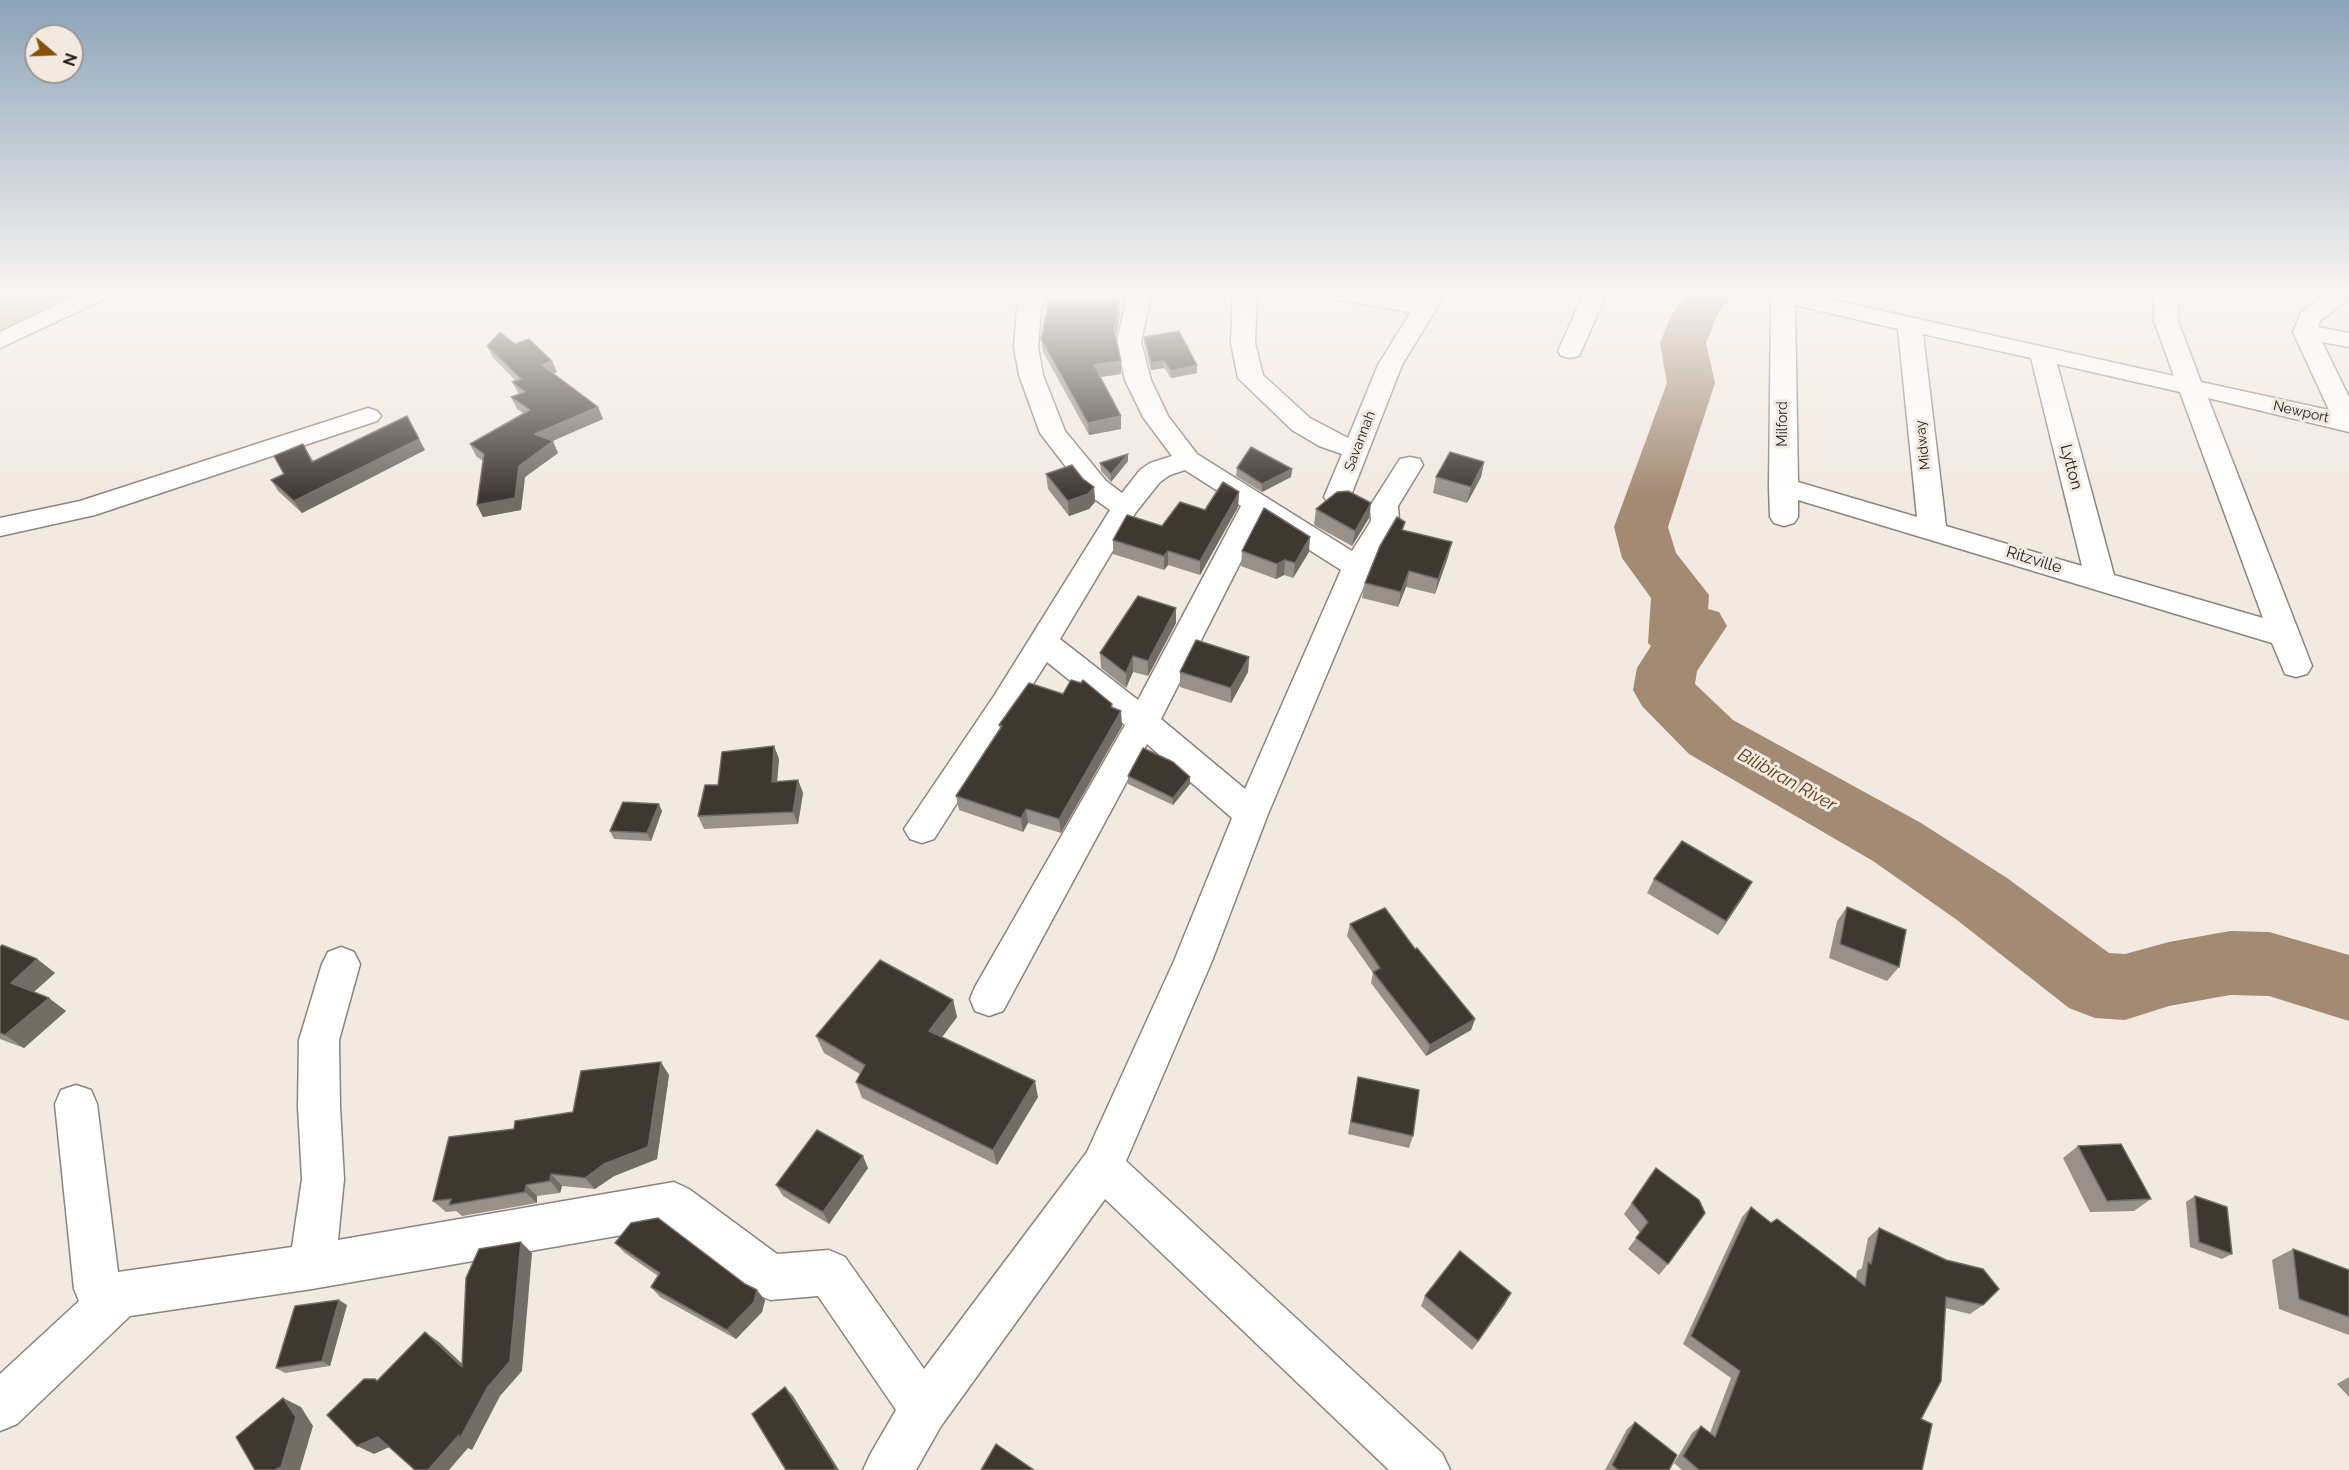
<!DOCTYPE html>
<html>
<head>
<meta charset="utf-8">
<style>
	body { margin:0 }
	#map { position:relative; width:2349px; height:1470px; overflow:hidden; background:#f2e9e1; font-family:Raleway,sans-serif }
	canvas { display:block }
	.north { position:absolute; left:24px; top:24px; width:60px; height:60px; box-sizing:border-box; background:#f2e9e1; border:2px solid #9e9791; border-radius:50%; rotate:109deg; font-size:16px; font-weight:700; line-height:24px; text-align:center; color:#201d1a }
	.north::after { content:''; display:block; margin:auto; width:21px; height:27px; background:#885102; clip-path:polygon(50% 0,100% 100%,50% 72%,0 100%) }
</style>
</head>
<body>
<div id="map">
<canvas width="2349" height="1470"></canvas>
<div class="north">N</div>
</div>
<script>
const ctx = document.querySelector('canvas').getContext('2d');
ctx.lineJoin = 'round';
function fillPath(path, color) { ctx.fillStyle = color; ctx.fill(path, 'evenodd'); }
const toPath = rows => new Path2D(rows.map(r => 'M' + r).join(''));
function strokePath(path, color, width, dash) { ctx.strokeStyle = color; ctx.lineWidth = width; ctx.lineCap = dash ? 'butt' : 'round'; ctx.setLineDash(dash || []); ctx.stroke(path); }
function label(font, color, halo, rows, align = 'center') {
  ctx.font = font + ' Raleway,sans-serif'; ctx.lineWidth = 6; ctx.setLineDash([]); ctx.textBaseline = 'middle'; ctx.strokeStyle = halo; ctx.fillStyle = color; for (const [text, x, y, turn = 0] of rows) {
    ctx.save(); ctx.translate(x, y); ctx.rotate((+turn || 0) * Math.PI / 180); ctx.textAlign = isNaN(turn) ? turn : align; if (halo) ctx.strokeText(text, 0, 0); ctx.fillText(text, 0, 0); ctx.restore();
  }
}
const green = toPath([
	[0,291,80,291,0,331]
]);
const river = toPath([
	[1689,291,1728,291,1731,295,1717,316,1706,343,1715,383,1668,527,1676,553,1709,595,1708,609,1719,612,1727,626,1697,671,1695,684,1733,720,1921,823,2007,878,2109,953,2125,954,2169,942,2230,931,2269,932,2349,955,2349,1021,2269,996,2230,995,2169,1006,2125,1020,2095,1018,2069,1008,1957,920,1873,861,1689,754,1642,706,1633,690,1637,668,1651,646,1648,643,1651,598,1622,558,1614,527,1667,383,1660,343,1671,316,1689,291]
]);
const street = toPath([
	[85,291,114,291,111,296,0,348,0,332,85,291],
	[1028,291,1052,291,1041,309,1038,347,1043,375,1065,431,1106,481,1122,493,1140,470,1150,463,1172,456,1143,417,1125,380,1117,342,1128,291,1152,291,1141,342,1151,380,1168,416,1197,454,1352,551,1371,521,1370,506,1400,459,1410,457,1420,459,1423,465,1398,506,1399,521,1372,567,1268,814,1212,961,1126,1161,1442,1453,1450,1470,1389,1470,1105,1199,941,1426,916,1470,863,1470,871,1453,896,1410,818,1296,770,1300,754,1293,668,1227,312,1289,130,1316,17,1424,0,1431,0,1374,79,1301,74,1289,55,1104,61,1090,76,1085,91,1090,97,1104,118,1272,292,1247,302,1179,298,1107,299,1040,322,964,328,952,341,947,354,952,360,964,339,1040,340,1107,344,1179,338,1240,674,1182,689,1189,777,1254,829,1250,845,1257,924,1369,1087,1152,1174,961,1232,818,1147,744,1003,1011,989,1016,975,1011,970,999,975,987,1125,725,1047,662,934,839,922,843,910,839,904,829,994,696,1110,510,1086,493,1040,433,1019,375,1014,347,1017,309,1028,291],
	[1185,470,1241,506,1138,700,1060,639,1136,512,1160,482,1170,475,1185,470],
	[1262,520,1341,570,1245,789,1161,719,1262,520],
	[1233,291,1257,291,1255,343,1263,375,1310,418,1348,438,1378,365,1411,312,1327,298,1319,296,1316,291,1370,291,1419,299,1424,291,1447,291,1402,365,1348,503,1338,506,1328,503,1324,497,1342,454,1319,446,1292,430,1238,378,1231,343,1233,291],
	[1585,291,1608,291,1579,356,1570,358,1561,356,1558,351,1585,291],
	[1751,291,1793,291,2174,376,2154,321,2154,291,2178,291,2178,321,2201,382,2329,410,2293,332,2301,313,2329,291,2349,291,2349,298,2320,321,2318,327,2349,333,2349,347,2322,342,2349,397,2349,432,2208,398,2312,666,2307,674,2296,677,2285,674,2272,643,1798,500,1798,517,1794,523,1784,526,1774,523,1770,517,1769,487,1771,300,1754,296,1751,291],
	[1795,305,1898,329,1917,517,1798,482,1795,305],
	[1923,334,2031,358,2082,566,1946,526,1923,334],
	[2057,364,2180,392,2263,618,2114,575,2057,364],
	[368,408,377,411,381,416,377,421,95,515,0,536,0,518,80,501,368,408]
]);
const wall = toPath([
	[1120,313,1116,337,1121,361,1121,374,1100,377,1121,416,1121,429,1089,435,1043,352,1041,339],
	[1144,337,1197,365,1197,373,1171,378,1164,368,1151,370,1144,344],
	[515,344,557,372,554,374,598,407,603,419,552,441,558,453,525,477,521,510,483,517,477,505,483,461,476,456,470,444,523,413,517,409,511,397,519,394,512,382,516,381,493,358,487,346],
	[303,444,314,462,425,450,302,513,278,491,271,480,284,474],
	[1128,454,1128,461,1111,482,1101,471,1100,463],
	[1484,462,1481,477,1467,503,1433,493,1436,477],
	[1237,468,1292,469,1291,477,1262,492,1236,476],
	[1046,474,1083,479,1094,487,1095,502,1089,509,1069,516,1048,489],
	[1239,492,1238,507,1200,575,1168,565,1164,570,1113,554,1113,540,1162,526,1205,510],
	[1316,509,1369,518,1352,546,1314,525],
	[1404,531,1448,557,1435,594,1406,587,1398,607,1362,598,1365,583],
	[1242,551,1309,552,1293,578,1284,575,1276,579,1241,566],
	[1176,608,1176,623,1148,676,1133,672,1126,688,1101,668,1100,653],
	[1249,657,1248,672,1231,703,1180,687,1180,672],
	[1063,694,1112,704,1113,708,1122,726,1061,833,1028,823,1023,832,959,810,956,796,1000,729,999,725],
	[774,746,779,759,777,782,798,780,803,793,798,824,704,829,698,816,718,785],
	[1128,776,1190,777,1190,784,1173,805,1128,784],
	[662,811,651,841,614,839,610,831],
	[1654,879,1744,896,1718,935,1647,893],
	[1847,907,1899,967,1887,981,1829,958,1837,921],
	[1350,924,1415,949,1475,1019,1471,1030,1426,1056,1371,983,1373,973,1347,936],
	[0,947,37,959,55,973,34,992,66,1011,24,1048,0,1039],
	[953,1000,957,1017,942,1037,1038,1097,997,1165,862,1098,856,1082,860,1074,824,1053,816,1036],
	[669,1075,657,1159,614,1176,595,1189,562,1186,560,1193,537,1196,537,1203,462,1216,456,1211,446,1212,433,1201,514,1129,573,1112],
	[1358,1077,1413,1136,1409,1148,1348,1134],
	[2078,1146,2151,1199,2134,1211,2090,1212,2063,1158],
	[868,1168,829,1224,783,1196,776,1185],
	[1656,1168,1668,1264,1659,1275,1628,1249,1640,1233,1624,1214],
	[2195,1196,2232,1254,2222,1259,2190,1247,2186,1202],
	[1751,1207,1771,1223,1856,1279,1857,1271,1862,1268,1868,1238,1879,1228,1983,1305,1970,1314,1945,1308,1921,1419,1922,1470,1682,1470,1674,1463,1692,1433,1701,1426,1710,1433,1731,1378,1683,1344,1742,1217],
	[615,1243,765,1300,762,1312,736,1339,660,1297,651,1287,658,1276,625,1253],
	[2293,1249,2349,1270,2349,1335,2279,1309,2272,1260],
	[1425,1296,1505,1304,1472,1350,1421,1306],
	[347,1305,330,1366,285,1373,276,1368],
	[2349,1377,2349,1397,2337,1384],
	[1635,1422,1669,1470,1605,1470,1627,1429]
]);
const shadedWall = toPath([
	[1119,300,1120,313,1115,342,1114,330],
	[552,361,557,372,547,376,542,365],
	[1121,361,1121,374,1094,378,1094,365],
	[1164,361,1164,368,1151,370,1151,363],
	[1197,365,1197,373,1171,378,1171,371],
	[598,407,603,419,541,446,535,434],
	[407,416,425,450,302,513,294,501],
	[1121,416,1121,429,1089,435,1088,423],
	[553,441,558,453,525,477,521,510,483,517,477,505,519,466],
	[1128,454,1128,461,1111,482,1111,474],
	[1484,462,1481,477,1467,503,1471,487],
	[1292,469,1291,477,1262,492,1262,484],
	[1094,487,1095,502,1089,509,1069,516,1068,501],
	[1239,492,1238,507,1200,575,1200,561],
	[1371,503,1369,518,1352,546,1355,531],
	[1310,537,1309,552,1293,578,1295,563],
	[1452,542,1448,557,1435,594,1438,579],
	[1168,551,1168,565,1164,570,1164,556],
	[1285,560,1284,575,1276,579,1277,564],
	[1409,571,1406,587,1398,607,1401,592],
	[1176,608,1176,623,1148,676,1148,661],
	[1133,656,1133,672,1126,688,1126,673],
	[1249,657,1248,672,1231,703,1231,688],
	[1121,711,1122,726,1061,833,1059,819],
	[774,746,779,759,776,794,772,782],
	[1190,777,1190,784,1173,805,1173,798],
	[798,780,803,793,798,824,793,812],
	[659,804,662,811,651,841,647,833],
	[1026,809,1028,823,1023,832,1021,818],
	[1752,882,1744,896,1718,935,1726,921],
	[37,959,55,973,29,996,11,983],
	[49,998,66,1011,24,1048,5,1035],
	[953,1000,957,1017,934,1048,929,1031],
	[1475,1019,1471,1030,1426,1056,1430,1045],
	[661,1062,669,1075,657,1159,614,1176,595,1189,585,1178],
	[1035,1081,1038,1097,997,1165,993,1150],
	[863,1156,868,1168,829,1224,823,1212],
	[551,1174,562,1186,560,1193,550,1181],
	[526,1185,537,1196,537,1203,525,1192],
	[521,1242,532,1253,522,1371,500,1396,472,1450,468,1448,449,1470,428,1470,459,1435],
	[757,1290,765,1300,762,1312,736,1339,727,1330],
	[1511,1293,1505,1304,1472,1350,1478,1341],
	[339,1300,347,1305,330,1366,322,1361],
	[425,1332,439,1342,475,1376,462,1367],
	[785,1387,793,1396,839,1470,833,1470],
	[283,1398,301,1407,313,1426,300,1470,275,1470],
	[378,1437,394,1445,374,1454,357,1446]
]);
const building = toPath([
	[1049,300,1119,300,1114,330,1121,361,1094,365,1121,416,1088,423,1041,339,1049,300],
	[1179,331,1197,365,1171,371,1164,361,1151,363,1144,337,1179,331],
	[500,332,515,344,529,339,552,361,542,365,598,407,535,434,553,441,519,466,515,498,477,505,484,454,470,444,530,410,511,397,525,392,512,382,521,379,487,346,500,332],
	[407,416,419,439,294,501,271,480,284,474,274,456,303,444,312,462,407,416],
	[1251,447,1292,469,1262,484,1237,468,1251,447],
	[1450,452,1484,462,1471,487,1436,477,1450,452],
	[1128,454,1111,474,1100,463,1128,454],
	[1072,465,1083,479,1094,487,1088,494,1068,501,1046,474,1072,465],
	[1223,482,1239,492,1200,561,1168,551,1164,556,1113,540,1127,515,1162,526,1180,502,1205,510,1223,482],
	[1348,491,1371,503,1355,531,1316,509,1337,492,1348,491],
	[1264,508,1310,537,1295,563,1285,560,1277,564,1242,551,1264,508],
	[1397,517,1405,522,1402,530,1452,542,1438,579,1409,571,1401,592,1365,583,1380,546,1397,517],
	[1138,596,1176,608,1148,661,1133,656,1126,673,1100,653,1138,596],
	[1196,640,1249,657,1231,688,1180,672,1196,640],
	[1071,680,1081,683,1083,680,1112,704,1111,707,1121,711,1059,819,1026,809,1021,818,956,796,1002,726,999,725,1029,683,1063,694,1071,680],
	[774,746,772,782,798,780,793,812,698,816,705,785,718,785,722,752,774,746],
	[1143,748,1173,762,1190,777,1173,798,1128,776,1143,748],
	[623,802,659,804,647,833,610,831,623,802],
	[1682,841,1752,882,1726,921,1654,879,1682,841],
	[1847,907,1906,930,1899,967,1840,944,1847,907],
	[1385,908,1415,949,1417,948,1475,1019,1430,1045,1373,972,1380,968,1350,924,1385,908],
	[2,945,37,959,11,983,49,998,5,1035,0,1033,0,947,2,945],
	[880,960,953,1000,929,1031,1035,1081,993,1150,856,1082,865,1065,816,1036,880,960],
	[661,1062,648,1147,604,1164,585,1178,551,1174,550,1181,526,1185,525,1192,449,1205,451,1199,433,1201,449,1137,514,1129,515,1121,573,1112,581,1071,661,1062],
	[1358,1077,1419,1090,1413,1136,1351,1122,1358,1077],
	[817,1130,863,1156,823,1212,776,1185,817,1130],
	[2121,1144,2151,1199,2107,1201,2078,1146,2121,1144],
	[1656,1168,1699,1200,1705,1213,1668,1264,1636,1238,1648,1222,1632,1203,1656,1168],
	[2195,1196,2227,1207,2232,1254,2199,1242,2195,1196],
	[1751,1207,1771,1223,1777,1219,1865,1286,1868,1262,1871,1264,1879,1228,1946,1260,1983,1269,1999,1289,1983,1305,1946,1297,1941,1381,1921,1419,1932,1424,1922,1470,1699,1470,1683,1456,1701,1426,1715,1437,1740,1371,1691,1336,1751,1207],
	[658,1218,745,1284,757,1290,754,1302,727,1330,651,1287,660,1273,615,1243,631,1223,658,1218],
	[521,1242,510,1361,487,1388,458,1442,459,1435,428,1470,415,1470,378,1437,357,1446,327,1415,364,1379,375,1379,377,1381,425,1332,462,1367,466,1278,479,1249,521,1242],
	[2293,1249,2349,1270,2349,1317,2299,1299,2293,1249],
	[1460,1251,1511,1293,1478,1341,1425,1296,1460,1251],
	[339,1300,322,1361,276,1368,295,1306,339,1300],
	[785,1387,836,1468,833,1470,786,1470,752,1414,785,1387],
	[283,1398,296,1417,281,1467,275,1470,255,1470,236,1437,283,1398],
	[1635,1422,1677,1455,1669,1470,1618,1470,1612,1465,1635,1422],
	[996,1444,1034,1470,981,1470,996,1444]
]);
const farStreetnames = [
	["Newport",2301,412,13],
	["Milford",1783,424,-90],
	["Savannah",1360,441,-69],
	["Midway",1923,445,-96]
];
const streetNames = [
	["Lytton",2071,467,75],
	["Ritzville",2034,560,17]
];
const waterNames = [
	["Bilibiran River",1787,780,29]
];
fillPath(green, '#c7b4a2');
fillPath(river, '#a28a73');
strokePath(street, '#8c847d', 3);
fillPath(street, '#fff');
fillPath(wall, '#989089');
fillPath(shadedWall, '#746d66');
fillPath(building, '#3e3831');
strokePath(building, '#746d66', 1.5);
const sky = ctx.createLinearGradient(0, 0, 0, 497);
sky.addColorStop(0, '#8ca3b9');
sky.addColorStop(0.59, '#f9f5f2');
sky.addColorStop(1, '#f9f5f200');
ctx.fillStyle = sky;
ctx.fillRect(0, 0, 2349, 497);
label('14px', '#201d1a', '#f2e9e1', farStreetnames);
label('16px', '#201d1a', '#f2e9e1', streetNames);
label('italic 18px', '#613d15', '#f2e9e1', waterNames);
</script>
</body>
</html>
